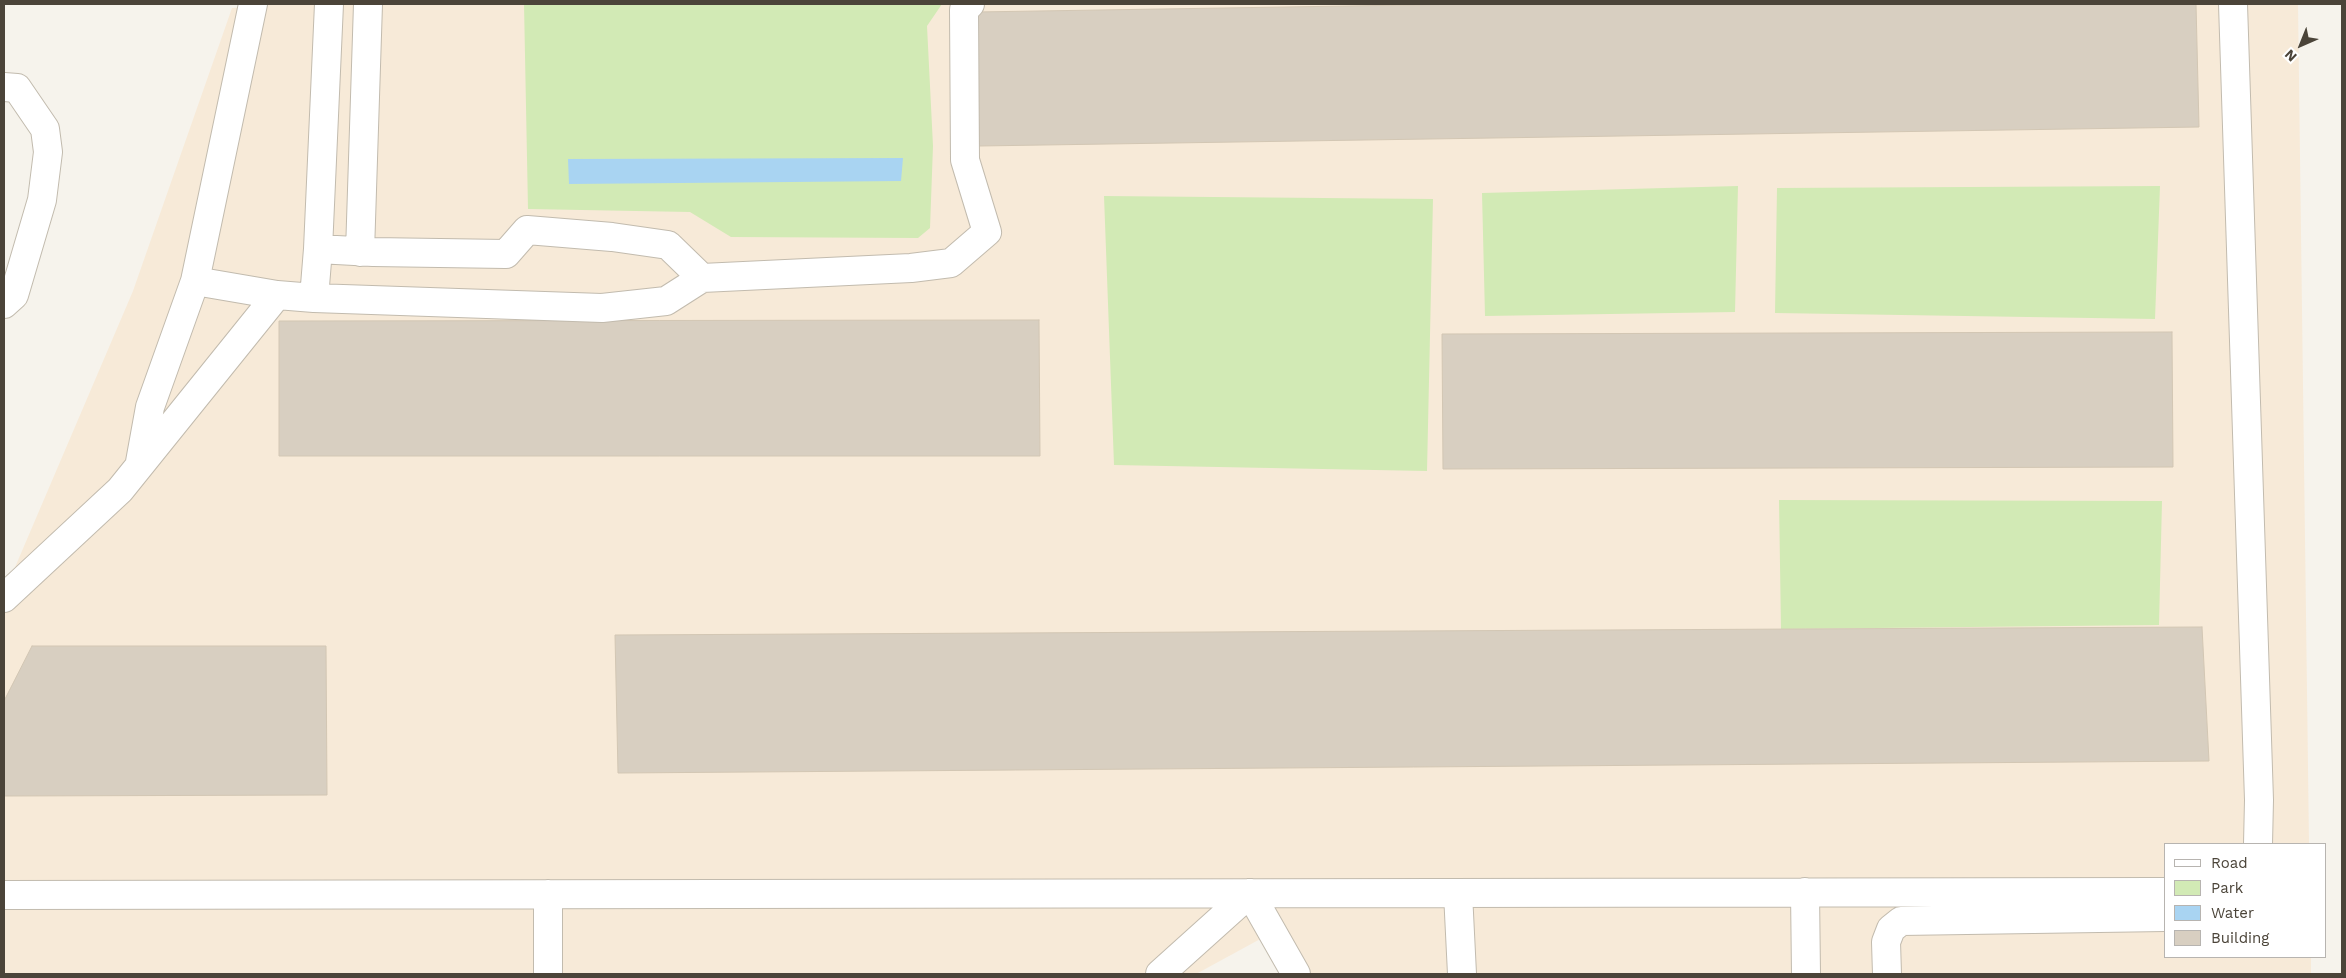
<!DOCTYPE html>
<html>
<head>
<meta charset="utf-8">
<style>
	body { margin:0 }
	#map { position:relative; width:2346px; height:978px; overflow:hidden; background:#f6f3ec; font-family:"Work Sans",sans-serif }
	canvas { display:block }
	.frame { position:absolute; inset:0; border:5px solid #4b4439; pointer-events:none }
	.legend { position:absolute; left:2164px; top:843px; width:162px; height:115px; box-sizing:border-box; background:#fff; border:1px solid #b7b4b0; margin:0; padding:6px 9px; list-style:none; font-size:15px; color:#4b4439 }
	.legend li { display:flex; align-items:center; gap:10px; height:25px }
	.legend b { width:25px; border:1px solid #b7b4b0 }
	.north { position:absolute; left:2276px; top:20px; width:50px; height:50px; -webkit-text-stroke:4px #fff; paint-order:stroke; rotate:224deg; font-size:14px; font-weight:700; line-height:20px; text-align:center; color:#4b4439 }
	.north::after { content:''; display:block; margin:auto; width:18px; height:22px; background:#4b4439; clip-path:polygon(50% 0,100% 100%,50% 72%,0 100%) }
</style>
</head>
<body>
<div id="map">
<canvas width="2346" height="978"></canvas>
<div class="frame"></div>
<ul class="legend">
<li><b style="height:6px;background:#fff"></b>Road</li>
<li><b style="height:14px;background:#d2eab5"></b>Park</li>
<li><b style="height:14px;background:#a9d4f2"></b>Water</li>
<li><b style="height:14px;background:#d8cfc1"></b>Building</li>
</ul>
<div class="north">N</div>
</div>
<script>
const ctx = document.querySelector('canvas').getContext('2d');
ctx.lineJoin = 'round';
function fillPath(path, color) { ctx.fillStyle = color; ctx.fill(path, 'evenodd'); }
const toPath = rows => new Path2D(rows.map(r => 'M' + r).join(''));
function strokePath(path, color, width, dash) { ctx.strokeStyle = color; ctx.lineWidth = width; ctx.lineCap = dash ? 'butt' : 'round'; ctx.setLineDash(dash || []); ctx.stroke(path); }
const commercial = toPath([
	[282,4,2298,4,2309,844,2165,844,2165,957,2311,957,2311,974,1284,974,1264,937,1196,974,4,974,4,578,13,572,133,291,232,8]
]);
const green = toPath([
	[524,4,942,4,927,26,933,146,930,228,918,238,731,237,690,212,528,209],
	[1738,186,1735,312,1485,316,1482,193],
	[2160,186,2155,319,1775,313,1777,188],
	[1104,196,1433,199,1427,471,1114,465],
	[1779,500,2162,501,2159,625,1781,629]
]);
const water = toPath([
	[903,158,901,181,569,184,568,159]
]);
const building = toPath([
	[1470,4,2196,4,2199,127,979,146,976,12,1470,4],
	[1039,320,1040,456,279,456,279,321,1039,320],
	[2172,332,2173,467,1443,469,1442,334,2172,332],
	[2202,627,2209,761,618,773,615,635,2202,627],
	[32,646,326,646,327,795,4,796,4,701,32,646]
]);
const minor = toPath([
	[2233,4,2259,800,2258,844],
	[4,87,17,88,45,129,48,152,42,200,14,295,4,304],
	[318,249,329,4],
	[360,252,368,4],
	[702,278,911,268,951,263,987,232,965,160,964,10,970,4],
	[195,281,277,295],
	[140,462,150,407,195,281,253,4],
	[4,598,120,490,277,295,314,298,602,308,666,301,702,278,668,245,612,237,527,230,506,254,373,252,318,249,314,298],
	[1805,892,1806,974],
	[1458,893,1462,974],
	[4,895,2165,892],
	[548,974,548,894],
	[1160,974,1250,893,1296,974],
	[1887,974,1886,942,1891,929,1901,921,2165,917]
]);
fillPath(commercial, '#f7ead8');
fillPath(green, '#d2eab5');
fillPath(water, '#a9d4f2');
fillPath(building, '#d8cfc1');
strokePath(building, '#d3c7b4', 1);
strokePath(minor, '#c2bbae', 30);
strokePath(minor, '#fff', 28);
</script>
</body>
</html>
